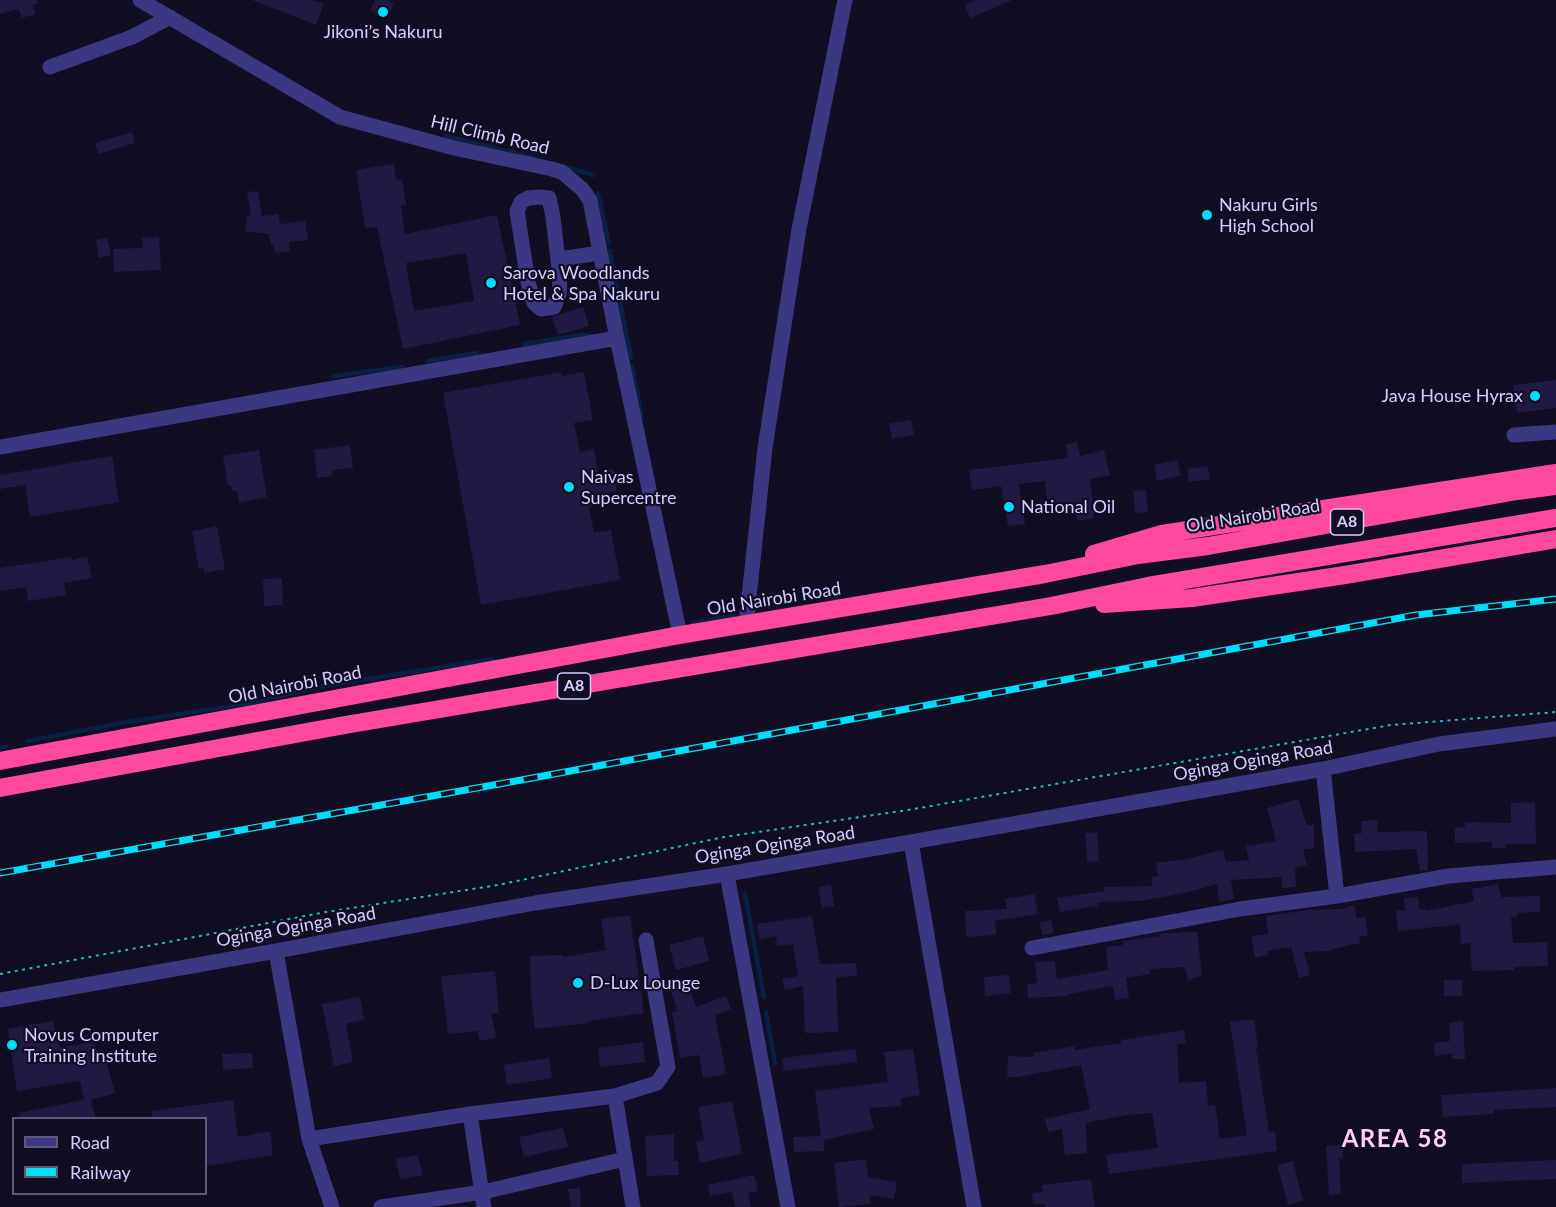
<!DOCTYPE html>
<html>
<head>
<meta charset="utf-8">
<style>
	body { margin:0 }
	#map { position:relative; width:1556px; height:1207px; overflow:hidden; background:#110d22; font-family:Lato,sans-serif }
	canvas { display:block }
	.legend { position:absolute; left:12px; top:1117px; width:195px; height:78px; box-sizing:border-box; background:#110d22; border:2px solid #5f5a7a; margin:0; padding:8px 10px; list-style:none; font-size:18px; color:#d4ceff }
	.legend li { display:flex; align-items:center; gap:12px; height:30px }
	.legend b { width:30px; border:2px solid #5f5a7a }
</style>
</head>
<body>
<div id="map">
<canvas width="1556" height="1207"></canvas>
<ul class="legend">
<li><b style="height:8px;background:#3b3782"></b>Road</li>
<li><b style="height:8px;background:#00ddf9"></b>Railway</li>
</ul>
</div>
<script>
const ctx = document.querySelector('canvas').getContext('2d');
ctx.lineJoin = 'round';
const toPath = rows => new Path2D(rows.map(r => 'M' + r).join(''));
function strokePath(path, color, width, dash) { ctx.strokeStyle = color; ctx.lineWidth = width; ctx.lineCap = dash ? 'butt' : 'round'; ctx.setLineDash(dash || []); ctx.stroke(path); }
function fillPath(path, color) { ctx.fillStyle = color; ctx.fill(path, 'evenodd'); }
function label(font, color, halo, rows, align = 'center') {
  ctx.font = font + ' Lato,sans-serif'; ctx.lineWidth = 4.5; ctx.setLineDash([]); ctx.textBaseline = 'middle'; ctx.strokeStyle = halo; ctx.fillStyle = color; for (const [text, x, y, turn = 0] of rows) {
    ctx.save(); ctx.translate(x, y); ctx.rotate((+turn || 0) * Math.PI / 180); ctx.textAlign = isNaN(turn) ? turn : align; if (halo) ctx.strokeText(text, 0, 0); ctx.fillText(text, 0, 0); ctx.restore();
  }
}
const stream = toPath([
	[446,136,534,158],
	[565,167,594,175],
	[598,193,609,243],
	[610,251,631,358],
	[524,344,581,335,592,336],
	[428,361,476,353],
	[632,366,642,419],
	[333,376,402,367],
	[692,623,734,616],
	[28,741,121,723,246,704,318,687,492,659],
	[0,748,6,747],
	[745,894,764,997],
	[766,1012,775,1063]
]);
const building = toPath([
	[0,0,37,0,38,4,33,5,35,14,22,18,19,9,0,14],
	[252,0,312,0,324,4,316,25],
	[375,0,386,0,394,4,387,18,370,10],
	[976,0,1012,0,970,18,965,5],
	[132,132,135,143,98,154,95,143],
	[394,164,396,180,402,179,406,205,401,205,405,234,497,215,520,325,403,349,377,227,365,228,356,170],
	[466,253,474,301,414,311,406,263],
	[258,191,262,216,278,214,280,224,305,221,308,240,289,242,290,251,275,253,274,244,271,245,269,234,245,231,247,216,251,216,247,192],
	[159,237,161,270,114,272,113,249,143,248,142,238],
	[107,238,111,255,99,258,96,240],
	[583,307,589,326,558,335,552,317],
	[561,372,562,376,584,372,593,420,574,423,580,452,594,449,598,472,613,469,617,491,602,494,604,504,589,507,594,533,611,530,620,580,481,605,443,393],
	[1556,380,1556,408,1517,413,1513,385],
	[911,420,914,435,892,439,889,424],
	[1077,442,1080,456,1104,450,1110,475,1090,479,1094,518,1077,521,1075,508,1048,511,1045,481,1019,484,1025,524,1008,526,1001,486,972,490,969,470,1068,458,1066,444],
	[350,445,353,468,332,470,332,476,317,478,314,450],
	[259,450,267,497,239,503,237,491,232,491,231,485,228,486,223,456],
	[112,456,119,502,30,517,25,485,0,489,0,475],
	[1177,460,1181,476,1157,481,1154,465],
	[1208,466,1210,479,1189,482,1187,469],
	[1146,490,1148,512,1135,513,1133,491],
	[217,526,225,569,204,573,203,568,199,569,192,531],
	[72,557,72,560,87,557,92,578,64,583,66,595,28,601,26,587,0,591,0,568],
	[282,578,283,605,264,606,263,579],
	[1298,799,1307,825,1314,825,1314,849,1303,849,1307,865,1295,868,1296,887,1282,888,1282,877,1231,880,1234,899,1219,902,1217,884,1189,892,1140,901,1097,902,1098,906,1060,912,1057,898,1104,891,1104,887,1152,886,1151,877,1158,876,1156,863,1186,859,1223,850,1226,862,1249,860,1246,846,1276,841,1267,808],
	[1535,802,1536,844,1505,844,1505,848,1492,848,1492,842,1455,843,1455,828,1465,827,1465,822,1511,823,1511,803],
	[1377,820,1378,832,1427,831,1428,870,1420,871,1416,849,1355,852,1354,834,1362,833,1361,821],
	[1097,832,1099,861,1087,862,1085,833],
	[1498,884,1501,897,1540,896,1540,912,1517,913,1518,916,1511,917,1513,943,1547,942,1548,966,1514,967,1514,970,1472,971,1470,943,1461,944,1460,924,1443,927,1443,926,1398,931,1396,911,1405,910,1404,898,1418,897,1419,909,1426,909,1426,911,1474,901,1472,889],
	[831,885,834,906,822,908,818,887],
	[1034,894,1038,914,995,921,996,935,966,937,965,911,1007,909,1005,899],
	[1354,905,1357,918,1365,917,1368,935,1359,937,1361,943,1332,949,1332,951,1304,952,1310,975,1299,978,1291,947,1267,951,1268,955,1255,958,1251,936,1268,934,1266,916,1308,910,1341,909],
	[630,915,644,1013,589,1021,589,1023,535,1029,531,997,530,956,563,955,563,957,606,950,601,919],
	[812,916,820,964,856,963,857,976,836,977,838,1032,805,1033,803,986,785,990,782,979,798,976,793,944,777,946,776,936,760,939,757,924],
	[1051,920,1054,933,1042,935,1040,923],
	[1197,932,1202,976,1188,980,1185,967,1150,969,1150,974,1126,978,1129,998,1115,1000,1113,986,1069,994,1069,996,1028,998,1027,984,1037,983,1035,962,1055,961,1057,979,1108,970,1106,947,1123,945,1123,941,1160,936,1159,934,1164,933],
	[703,936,709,961,676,970,669,945],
	[495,971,499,1013,491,1013,496,1037,480,1041,477,1031,448,1034,441,976],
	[1009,975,1011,993,985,996,984,977],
	[1444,980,1462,980,1462,996,1444,996],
	[688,982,696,1007,726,996,731,1009,715,1015,726,1074,703,1078,699,1055,680,1058,672,1012,677,1011,670,988],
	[360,997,364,1020,346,1024,353,1062,334,1066,322,1004],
	[1254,1019,1258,1047,1256,1048,1269,1132,1275,1131,1277,1151,1109,1174,1106,1155,1158,1148,1152,1113,1126,1115,1086,1123,1087,1153,1065,1155,1062,1129,1048,1132,1045,1119,1090,1109,1081,1065,1018,1077,1007,1077,1008,1056,1034,1057,1033,1053,1074,1046,1075,1050,1121,1043,1121,1040,1184,1030,1186,1043,1177,1044,1179,1083,1206,1081,1208,1106,1215,1105,1220,1139,1247,1135,1230,1022],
	[53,1021,60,1048,94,1041,97,1052,103,1050,115,1093,91,1100,96,1119,20,1119,19,1113,84,1100,80,1081,17,1091,8,1029],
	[1463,1021,1465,1059,1452,1059,1452,1053,1435,1056,1434,1043,1450,1041,1449,1023],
	[643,1042,645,1062,600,1067,598,1048],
	[856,1049,857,1062,784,1071,782,1058],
	[913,1049,920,1095,901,1098,902,1106,869,1108,874,1129,824,1140,824,1151,794,1152,793,1137,821,1136,815,1091,888,1082,884,1052],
	[252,1053,253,1068,223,1070,222,1054],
	[549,1058,552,1078,507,1085,504,1065],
	[1556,1088,1556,1107,1494,1110,1494,1114,1443,1117,1441,1095],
	[233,1100,238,1137,270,1131,273,1155,206,1166,206,1119,153,1119,152,1111],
	[732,1101,742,1154,700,1163,696,1142,704,1140,698,1107],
	[563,1128,568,1147,524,1157,519,1137],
	[674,1134,674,1161,678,1161,679,1175,647,1176,645,1136],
	[1342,1145,1343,1158,1339,1158,1341,1194,1329,1195,1326,1146],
	[418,1155,423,1175,400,1179,396,1159],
	[866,1159,868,1177,897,1182,894,1199,870,1195,871,1204,839,1207,834,1163],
	[1556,1160,1556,1179,1462,1183,1462,1164],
	[1293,1161,1303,1201,1288,1205,1277,1165],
	[754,1175,758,1191,748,1193,751,1207,735,1207,732,1192,710,1196,708,1185],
	[1091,1179,1095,1207,1045,1207,1045,1204,1033,1204,1032,1193,1043,1192,1042,1185],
	[580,1188,581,1207,571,1207,568,1189]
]);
const path = toPath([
	[0,974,326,912,498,885,724,837,908,810,1391,725,1556,712]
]);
const minor = toPath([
	[140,0,340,117,454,148,552,169,562,172,582,189,590,200,594,221,617,338,680,635],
	[50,67,132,37,170,17],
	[539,197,549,198,553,217,560,277,559,295,554,307,541,309,534,303,528,282,517,211,521,202,528,198,539,197],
	[559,259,600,253],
	[1514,435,1556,432],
	[0,447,617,338],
	[746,625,765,448,789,293,799,229,845,0],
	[1323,769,1337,896],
	[911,842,974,1207],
	[727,874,788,1207],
	[1032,948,1240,909,1337,896,1449,876,1556,867],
	[276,951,309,1139,332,1207],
	[0,1000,276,951,535,903,727,874,911,842,1323,769,1439,744,1556,729],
	[615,1096,633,1207],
	[470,1114,484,1207],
	[309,1139,470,1114,615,1096,657,1083,668,1067,646,940],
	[381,1207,483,1192,625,1159]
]);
const highway = toPath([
	[1094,554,1162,534,1556,473],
	[1104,604,1192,598,1345,575,1556,539],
	[0,761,680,635,1045,574,1138,555,1208,546,1517,491,1556,486],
	[0,788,345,725,1051,606,1148,586,1556,518]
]);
const rail = toPath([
	[0,873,516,781,1416,615,1556,599]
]);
const markers = [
	[383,12,6,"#00ddf9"],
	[1207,215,6,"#00ddf9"],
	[491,283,6,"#00ddf9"],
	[1535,396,6,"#00ddf9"],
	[569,487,6,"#00ddf9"],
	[1009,507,6,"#00ddf9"],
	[578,983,6,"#00ddf9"],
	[12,1045,6,"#00ddf9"]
];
const shields = [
	[1347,522,33],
	[574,686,33]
];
const shieldNames = [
	["A8",1347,522],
	["A8",574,686]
];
const poiNames = [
	["Jikoni’s Nakuru",383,32,"center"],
	["Nakuru Girls",1219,205],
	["High School",1219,226],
	["Sarova Woodlands",503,273],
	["Hotel & Spa Nakuru",503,294],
	["Java House Hyrax",1523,396,"right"],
	["Naivas",581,477],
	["Supercentre",581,498],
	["National Oil",1021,507],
	["D-Lux Lounge",590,983],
	["Novus Computer",24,1035],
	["Training Institute",24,1056]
];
const streetNames = [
	["Hill Climb Road",490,135,13],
	["Old Nairobi Road",1253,516,-9],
	["Old Nairobi Road",774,599,-9],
	["Old Nairobi Road",295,685,-11],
	["Oginga Oginga Road",1253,761,-10],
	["Oginga Oginga Road",775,845,-9],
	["Oginga Oginga Road",296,927,-10]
];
const districtNames = [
	["AREA 58",1395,1139]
];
strokePath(stream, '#0a1f44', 4.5);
fillPath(building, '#221943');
strokePath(path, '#2bb6af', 2, [3, 4.5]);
strokePath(minor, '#3b3782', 15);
strokePath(highway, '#ff499e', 18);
strokePath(rail, '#00ddf9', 7);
strokePath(rail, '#110d22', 4.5, [14]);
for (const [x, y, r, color] of markers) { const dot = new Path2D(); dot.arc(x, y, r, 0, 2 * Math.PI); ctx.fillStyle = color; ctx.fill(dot); strokePath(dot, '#110d22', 2); }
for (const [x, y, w] of shields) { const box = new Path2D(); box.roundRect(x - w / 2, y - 13, w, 26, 4.5); ctx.fillStyle = '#110d22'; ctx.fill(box); strokePath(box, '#d4ceff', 1.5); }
label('bold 16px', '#d4ceff', null, shieldNames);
label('18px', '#d4ceff', '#110d22', poiNames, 'left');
label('18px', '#d4ceff', '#110d22', streetNames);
ctx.letterSpacing = '1.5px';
label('bold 24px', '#ffd0ed', '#110d22', districtNames);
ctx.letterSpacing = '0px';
</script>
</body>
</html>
